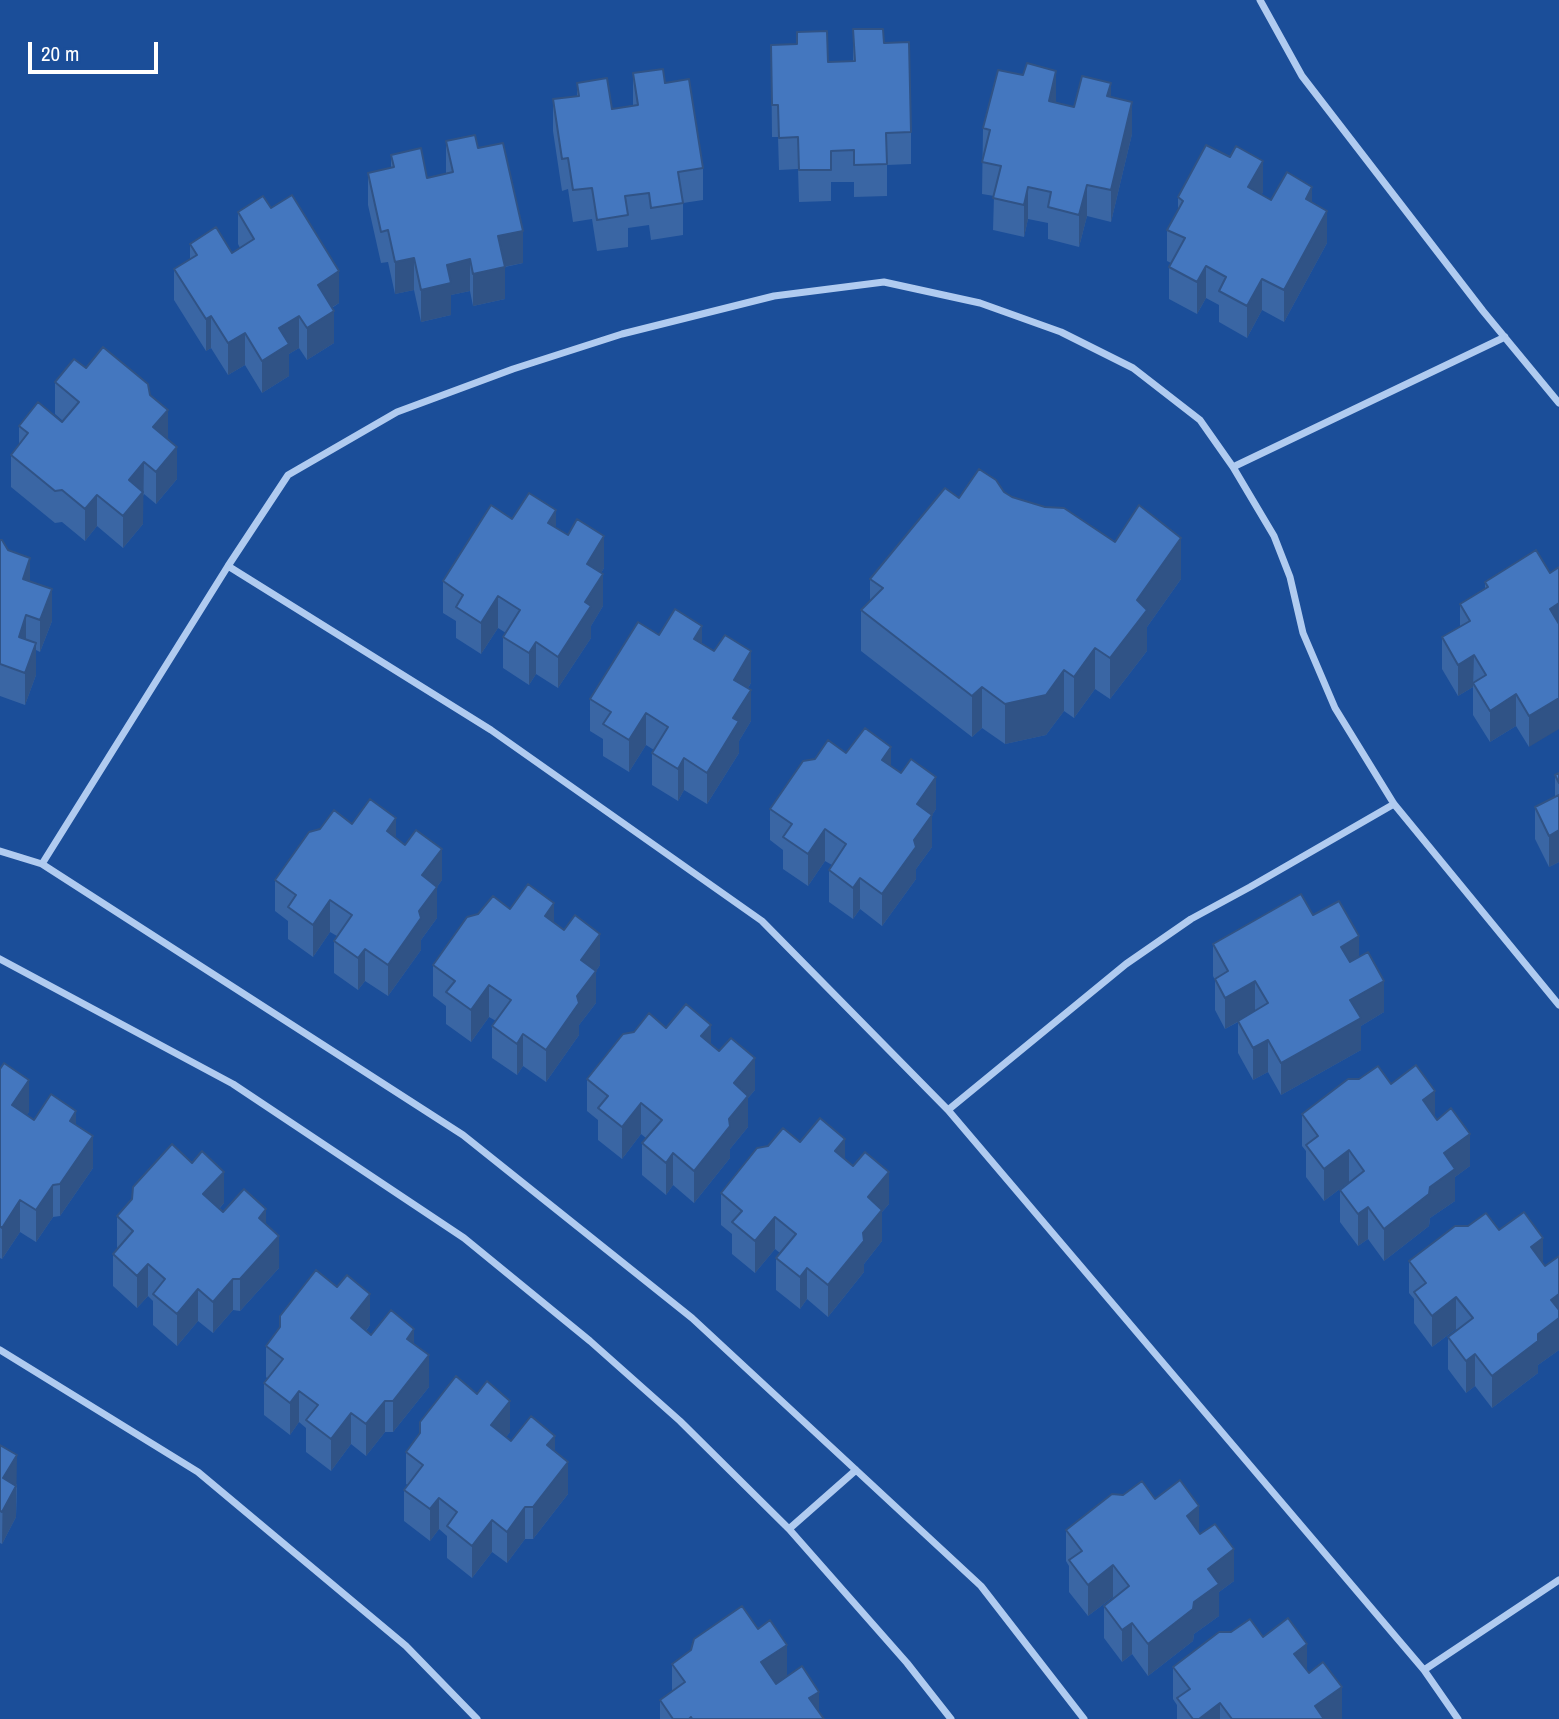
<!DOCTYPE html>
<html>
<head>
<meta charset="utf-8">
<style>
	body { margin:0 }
	#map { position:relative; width:1559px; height:1719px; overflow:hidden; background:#1b4e99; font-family:"Archivo Narrow",sans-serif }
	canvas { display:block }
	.scale { position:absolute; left:28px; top:42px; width:130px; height:32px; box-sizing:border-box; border:4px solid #fff; border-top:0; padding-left:9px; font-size:21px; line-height:24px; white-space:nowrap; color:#fff; -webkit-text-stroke:5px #1b4e99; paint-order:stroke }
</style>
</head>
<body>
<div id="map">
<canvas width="1559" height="1719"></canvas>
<div class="scale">20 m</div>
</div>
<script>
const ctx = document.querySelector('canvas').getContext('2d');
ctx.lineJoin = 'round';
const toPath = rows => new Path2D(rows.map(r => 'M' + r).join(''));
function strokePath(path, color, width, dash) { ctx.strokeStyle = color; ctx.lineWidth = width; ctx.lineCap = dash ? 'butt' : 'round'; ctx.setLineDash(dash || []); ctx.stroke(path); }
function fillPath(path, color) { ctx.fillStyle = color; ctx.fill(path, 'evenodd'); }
const minor = toPath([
	[1260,0,1302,76,1483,311,1559,403],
	[1233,467,1505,337],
	[228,566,491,730,762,921,948,1110,1424,1670,1458,1719],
	[0,851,42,864,463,1135,692,1318,981,1586,1084,1719],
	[42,864,228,566,288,475,397,412,513,369,622,334,774,296,884,282,980,303,1061,332,1133,368,1200,420,1233,467,1274,536,1290,577,1303,633,1335,708,1394,804,1559,1005],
	[0,959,233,1084,464,1238,590,1341,680,1421,789,1529,907,1663,951,1719],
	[948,1110,1126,964,1191,919,1250,887,1394,804],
	[0,1350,198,1472,406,1646,477,1719],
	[789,1529,856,1470],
	[1424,1670,1559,1580]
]);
const wall = toPath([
	[853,29,884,43,911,132,911,164,887,165,887,196,854,197,854,182,831,182,831,201,799,202,798,169,779,170,778,137,772,137,771,45,828,62,853,61],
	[633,73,665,83,703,168,703,200,683,203,683,235,651,240,649,225,628,228,628,247,597,251,592,219,573,222,568,189,562,191,553,131,553,99,577,96,577,83,612,109,633,105],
	[1111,97,1132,134,1111,222,1087,216,1079,247,1048,239,1048,223,1028,219,1024,237,993,230,994,196,982,194,983,128,1056,103,1074,107],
	[446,141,478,148,523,263,505,267,505,299,473,306,470,291,451,295,451,315,421,322,414,290,395,294,388,262,381,263,368,205,368,173,391,168,391,155,427,178,446,174],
	[1263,192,1261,195,1271,200,1312,203,1327,243,1284,322,1262,310,1247,338,1219,322,1219,305,1206,298,1197,314,1169,299,1169,267,1171,263,1167,261,1167,230,1178,211,1178,197],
	[238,212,339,303,332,308,334,343,307,360,299,348,289,354,289,376,262,393,245,365,228,375,211,348,206,351,174,300,174,269,190,259,190,244,232,253,240,248,238,244],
	[86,368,150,395,168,439,177,479,156,504,144,494,143,496,143,524,123,548,97,526,85,541,62,522,55,523,11,487,11,455,19,445,19,426,62,422,63,421,55,414,55,382],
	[1004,492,1012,497,1115,542,1181,579,1147,627,1147,651,1110,699,1095,689,1074,718,1064,711,1046,735,1005,744,982,728,972,737,861,651,861,610,870,602,870,579,959,498],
	[512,519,556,528,604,568,601,573,603,606,591,626,591,638,558,688,536,674,529,685,503,668,503,637,506,633,498,628,481,654,456,638,456,621,443,613,443,581],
	[0,540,30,581,52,621,40,652,36,650,36,675,25,705,0,696],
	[1536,550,1529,747,1516,726,1490,742,1473,715,1473,687,1458,696,1442,669,1442,637,1460,627,1460,604,1485,589,1485,582],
	[659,635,702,644,751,683,748,688,751,721,739,741,739,753,707,804,684,790,678,801,652,785,652,753,654,750,646,745,629,772,603,756,603,739,590,731,590,699],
	[846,753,891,766,936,809,932,815,932,847,916,869,916,879,882,926,860,909,853,919,829,902,829,870,832,865,825,861,808,886,783,869,783,850,770,840,770,809],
	[1559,773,1559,862,1549,867,1535,839,1535,807,1555,797,1555,775],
	[352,824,396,838,442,880,437,887,437,918,421,940,421,950,388,996,365,981,358,990,334,973,334,941,337,936,330,932,313,957,288,939,288,921,275,911,275,880],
	[510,909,554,923,600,965,596,971,596,1003,579,1025,579,1035,546,1082,523,1066,517,1075,492,1058,492,1026,496,1021,489,1017,471,1042,446,1024,446,1006,433,996,433,965],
	[1313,915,1359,957,1384,1012,1361,1026,1361,1050,1281,1095,1268,1072,1253,1080,1238,1053,1238,1022,1225,1029,1215,1010,1215,980,1213,976,1213,944],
	[666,1028,711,1044,755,1090,748,1098,748,1127,730,1149,730,1158,694,1203,673,1185,666,1195,642,1175,642,1143,646,1138,641,1134,622,1159,598,1140,598,1120,587,1111,587,1079],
	[0,1069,29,1112,26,1115,34,1120,76,1125,93,1168,60,1216,53,1217,36,1242,20,1232,2,1259,0,1258],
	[1391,1084,1435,1117,1470,1166,1455,1177,1455,1201,1430,1218,1429,1226,1384,1261,1368,1239,1358,1246,1340,1222,1340,1190,1350,1183,1349,1182,1324,1201,1306,1177,1306,1151,1302,1146,1302,1114],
	[800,1142,845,1159,889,1204,882,1212,882,1241,864,1264,864,1272,828,1317,807,1299,800,1309,776,1290,776,1258,780,1253,775,1249,755,1273,732,1254,732,1234,721,1225,721,1193],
	[224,1203,219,1209,223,1212,266,1225,279,1268,240,1311,233,1310,213,1333,198,1321,177,1346,153,1325,153,1301,148,1296,137,1308,113,1286,113,1254,118,1249,117,1248,117,1216],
	[1499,1230,1545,1266,1559,1256,1559,1350,1538,1365,1538,1373,1492,1408,1475,1386,1466,1393,1448,1369,1448,1337,1457,1330,1456,1329,1432,1347,1414,1323,1414,1299,1409,1293,1409,1261],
	[370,1325,366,1331,371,1335,414,1344,429,1387,393,1432,385,1432,366,1456,351,1444,331,1471,306,1452,306,1428,299,1422,290,1435,264,1415,264,1383,268,1379,266,1377,266,1346],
	[510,1432,506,1437,511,1441,555,1451,568,1494,533,1539,525,1539,507,1563,492,1552,472,1578,447,1558,447,1536,439,1529,430,1541,404,1521,404,1490,408,1485,406,1484,406,1452],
	[0,1445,17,1486,16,1517,2,1544,0,1543],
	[1155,1499,1199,1533,1234,1581,1219,1592,1219,1616,1194,1634,1193,1641,1148,1676,1132,1654,1122,1662,1104,1638,1104,1606,1114,1598,1113,1597,1088,1616,1069,1592,1069,1566,1066,1561,1066,1530],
	[1263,1637,1307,1670,1342,1719,1177,1719,1177,1705,1173,1699,1173,1667],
	[672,1664,787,1677,819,1713,824,1719,660,1719,660,1700,672,1691]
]);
const shadedWall = toPath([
	[1056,71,1056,103,1049,101],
	[1111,83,1111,115,1107,96],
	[1132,102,1132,134,1111,222,1111,190],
	[1263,161,1263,192,1248,219,1248,187],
	[1087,185,1087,216,1079,247,1079,215],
	[1028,187,1028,219,1024,237,1024,205],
	[1312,187,1312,219,1306,199],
	[1327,211,1327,243,1284,322,1284,290],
	[523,231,523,263,498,268,498,236],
	[414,258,414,290,395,294,395,262],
	[470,259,470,291,451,295,451,315,421,322,421,290,447,265],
	[1206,266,1206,298,1197,314,1197,282],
	[505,267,505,299,473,306,473,274],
	[339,271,339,303,318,316,318,285],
	[1262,279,1262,310,1247,338,1247,306],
	[334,311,334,343,307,360,307,328],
	[211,316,211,348,206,351,206,319],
	[299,316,299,348,289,354,289,376,262,393,262,361,279,328],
	[245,333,245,365,228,375,228,343],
	[168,410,168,442,153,427],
	[177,447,177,479,156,504,156,472],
	[144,462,143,524,123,548,123,516,129,480],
	[97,495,97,526,85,541,85,509],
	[556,510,556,542,548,523],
	[604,536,604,568,587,596,587,564],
	[1181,538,1181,579,1147,627,1147,651,1110,699,1110,658,1137,600],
	[30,558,30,590,23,579],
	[603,574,603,606,591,626,591,638,558,688,558,657,585,602],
	[52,589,52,621,40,652,40,620],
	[498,596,498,628,481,654,481,623],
	[1559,603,1559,635,1550,609],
	[26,615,26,646,19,637],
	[702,626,702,658,694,639],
	[536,642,536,674,529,685,529,653],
	[36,643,36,675,25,705,25,673],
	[1095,648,1095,689,1074,718,1074,677],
	[751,651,751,683,734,711,734,680],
	[1474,655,1473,687,1458,696,1458,665],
	[1064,670,1064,711,1046,735,1005,744,1005,704],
	[982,687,982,728,972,737,972,696],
	[751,690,751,721,739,741,739,753,707,804,707,773,733,718],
	[1516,694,1516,726,1490,742,1490,711],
	[1559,698,1559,729,1529,747,1529,716],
	[646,713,646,745,629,772,629,740],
	[891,747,891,779,882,760],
	[684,758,684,790,678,801,678,769],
	[936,777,936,809,932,815,932,847,916,869,916,879,882,926,882,894,914,840,917,804],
	[396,818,396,850,387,831],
	[825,829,825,861,808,886,808,854],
	[1559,830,1559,862,1549,867,1549,836],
	[442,849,442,880,434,891,437,887,437,918,421,940,421,950,388,996,388,965,419,911,422,875],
	[860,878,860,909,853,919,853,888],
	[330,900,330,932,313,957,313,925],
	[554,903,554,935,545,916],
	[600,934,600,965,596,971,596,1003,579,1025,579,1035,546,1082,546,1050,577,996,581,960],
	[1359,936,1359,968,1341,979,1341,947],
	[365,949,365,981,358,990,358,958],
	[1255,981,1255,1012,1225,1029,1225,998],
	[1384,981,1384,1012,1361,1026,1361,1050,1281,1095,1281,1063,1350,1000],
	[489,985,489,1017,471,1042,471,1010],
	[711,1025,711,1057,701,1036],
	[523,1034,523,1066,517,1075,517,1044],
	[1268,1040,1268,1072,1253,1080,1253,1048],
	[755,1058,755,1090,748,1098,748,1127,730,1149,730,1158,694,1203,694,1171,729,1119,734,1083],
	[29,1080,29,1112,12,1137,12,1105],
	[1435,1091,1435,1123,1423,1100],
	[641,1103,641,1134,622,1159,622,1127],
	[76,1111,76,1143,70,1121],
	[1470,1134,1470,1166,1455,1177,1455,1201,1430,1218,1429,1226,1384,1261,1384,1229,1430,1187,1444,1153],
	[93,1136,93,1168,60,1216,60,1184],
	[845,1139,845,1171,835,1151],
	[1349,1150,1349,1182,1324,1201,1324,1169],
	[673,1153,673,1185,666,1195,666,1163],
	[224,1172,224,1203,203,1226,203,1194],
	[889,1172,889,1204,882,1212,882,1241,864,1264,864,1272,828,1317,828,1285,863,1233,868,1197],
	[53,1185,53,1217,36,1242,36,1210],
	[20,1200,20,1232,2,1259,2,1228],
	[1368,1207,1368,1239,1358,1246,1358,1214],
	[266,1209,266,1241,259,1218],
	[775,1217,775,1249,755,1273,755,1241],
	[279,1236,279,1268,240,1311,240,1279],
	[1543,1238,1543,1270,1531,1247],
	[148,1264,148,1296,137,1308,137,1276],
	[807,1268,807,1299,800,1309,800,1277],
	[233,1279,233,1310,213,1333,213,1302],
	[198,1289,198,1321,177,1346,177,1314],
	[370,1294,370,1325,351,1350,351,1318],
	[1559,1294,1559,1350,1538,1365,1538,1373,1492,1408,1492,1376,1538,1334,1551,1300],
	[1456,1297,1456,1329,1432,1347,1432,1316],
	[414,1329,414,1360,407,1339],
	[1475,1354,1475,1386,1466,1393,1466,1361],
	[429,1355,429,1387,393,1432,393,1401],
	[299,1391,299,1422,290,1435,290,1403],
	[385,1401,385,1432,366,1456,366,1424],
	[510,1401,510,1432,491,1457,491,1425],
	[351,1413,351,1444,331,1471,331,1439],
	[555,1436,555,1468,547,1445],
	[17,1455,16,1517,2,1544,3,1478],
	[568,1462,568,1494,533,1539,533,1507],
	[439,1498,439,1529,430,1541,430,1509],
	[1199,1506,1199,1538,1187,1516],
	[525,1507,525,1539,507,1563,507,1532],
	[492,1520,492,1552,472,1578,472,1546],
	[1234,1549,1234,1581,1219,1592,1219,1616,1194,1634,1193,1641,1148,1676,1148,1644,1194,1602,1208,1569],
	[1113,1565,1113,1597,1088,1616,1088,1585],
	[1132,1623,1132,1654,1122,1662,1122,1630],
	[1307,1644,1307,1676,1294,1654],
	[787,1645,787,1677,761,1694,761,1662],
	[1342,1687,1342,1719,1315,1719,1315,1706],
	[819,1692,819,1719,809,1698],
	[1220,1703,1220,1719,1199,1719]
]);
const building = toPath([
	[853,29,883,29,884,43,909,42,911,132,886,133,887,164,854,165,854,150,831,151,831,170,799,170,798,137,779,138,778,105,772,105,771,45,797,44,797,32,827,31,828,62,855,61,853,29],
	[1027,63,1056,71,1049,101,1074,107,1082,76,1111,83,1107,96,1132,102,1111,190,1087,185,1079,215,1048,207,1051,192,1028,187,1024,205,993,198,1001,166,982,162,990,130,983,128,998,70,1023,75,1027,63],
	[663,69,665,83,689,79,703,168,678,172,683,203,651,208,649,193,625,196,628,215,597,220,592,188,573,190,568,158,562,159,553,99,579,96,577,83,607,78,612,109,638,105,633,73,663,69],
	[475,135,478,148,503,143,523,231,498,236,505,267,473,274,470,259,447,265,451,283,421,290,414,258,395,262,388,230,381,232,368,173,394,167,391,155,421,148,427,178,453,172,446,141,475,135],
	[1206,145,1230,157,1236,146,1263,161,1248,187,1271,200,1287,172,1312,187,1306,199,1327,211,1284,290,1262,279,1247,306,1219,291,1226,277,1206,266,1197,282,1169,267,1185,238,1167,230,1183,201,1178,197,1206,145],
	[292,195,339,271,318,285,334,311,307,328,299,316,279,328,289,344,262,361,245,333,228,343,211,316,206,319,174,269,197,255,190,244,216,227,232,253,254,239,238,212,263,196,271,208,292,195],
	[103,347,148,384,150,395,168,410,153,427,177,447,156,472,144,462,129,480,143,492,123,516,97,495,85,509,62,490,55,491,11,455,28,433,19,426,38,402,62,422,79,402,55,382,74,359,86,368,103,347],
	[979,469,996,480,1004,492,1012,497,1045,507,1064,508,1115,542,1139,505,1181,538,1137,600,1147,610,1110,658,1095,648,1074,677,1064,670,1046,695,1005,704,982,687,972,696,861,610,883,588,870,579,945,488,959,498,979,469],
	[529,493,556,510,548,523,568,535,577,519,604,536,587,564,603,574,585,602,591,606,558,657,536,642,529,653,503,637,520,610,498,596,481,623,456,607,463,595,443,581,491,505,512,519,529,493],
	[0,540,2,540,8,550,30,558,23,579,52,589,40,620,26,615,19,637,36,643,25,673,0,664,0,540],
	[1536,550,1550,573,1559,567,1559,603,1550,609,1559,624,1559,698,1529,716,1516,694,1490,711,1473,683,1486,675,1474,655,1458,665,1442,637,1470,621,1460,604,1488,587,1485,582,1536,550],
	[675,609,702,626,694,639,714,651,725,635,751,651,734,680,751,690,733,718,739,721,707,773,684,758,678,769,652,753,668,727,646,713,629,740,603,724,611,712,590,699,638,622,659,635,675,609],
	[865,728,891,747,882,760,901,773,911,759,936,777,917,804,932,815,914,840,916,847,882,894,860,878,853,888,829,870,846,844,825,829,808,854,783,837,792,824,770,809,803,761,815,759,828,740,846,753,865,728],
	[1559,773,1559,783,1555,775,1559,773],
	[1559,795,1559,830,1549,836,1535,807,1559,795],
	[370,799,396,818,387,831,405,845,416,830,442,849,422,875,437,887,419,911,421,918,388,965,365,949,358,958,334,941,352,915,330,900,313,925,288,907,296,895,275,880,309,832,320,829,334,810,352,824,370,799],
	[528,884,554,903,545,916,564,930,575,915,600,934,581,960,596,971,577,996,579,1003,546,1050,523,1034,517,1044,492,1026,511,1000,489,985,471,1010,446,992,455,981,433,965,467,917,478,914,493,896,510,909,528,884],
	[1301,894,1313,915,1339,901,1359,936,1341,947,1350,962,1368,952,1384,981,1350,1000,1361,1018,1281,1063,1268,1040,1253,1048,1238,1021,1268,1003,1255,981,1225,998,1215,979,1228,971,1213,944,1301,894],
	[686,1004,711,1025,701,1036,719,1051,731,1038,755,1058,734,1083,748,1096,729,1119,730,1126,694,1171,673,1153,666,1163,642,1143,662,1120,641,1103,622,1127,598,1108,608,1096,587,1079,623,1034,634,1032,649,1013,666,1028,686,1004],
	[4,1063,29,1080,12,1105,34,1120,51,1094,76,1111,70,1121,93,1136,60,1184,53,1185,36,1210,20,1200,2,1228,0,1226,0,1069,4,1063],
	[1416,1065,1435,1091,1423,1100,1437,1120,1451,1108,1470,1134,1444,1153,1455,1169,1430,1187,1429,1194,1384,1229,1368,1207,1358,1214,1340,1190,1364,1171,1349,1150,1324,1169,1306,1145,1318,1136,1302,1114,1348,1079,1359,1079,1378,1066,1391,1084,1416,1065],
	[820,1118,845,1139,835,1151,853,1166,865,1152,889,1172,868,1197,882,1210,863,1233,864,1241,828,1285,807,1268,800,1277,776,1258,796,1234,775,1217,755,1241,732,1222,742,1211,721,1193,757,1148,768,1146,783,1128,800,1142,820,1118],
	[172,1144,192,1163,202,1151,224,1172,203,1194,223,1212,244,1189,266,1209,259,1218,279,1236,240,1279,233,1279,213,1302,198,1289,177,1314,153,1294,165,1279,148,1264,137,1276,113,1254,133,1231,117,1216,132,1199,133,1187,172,1144],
	[1524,1212,1543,1238,1531,1247,1545,1266,1559,1256,1559,1294,1551,1300,1559,1310,1559,1318,1538,1334,1538,1341,1492,1376,1475,1354,1466,1361,1448,1337,1473,1318,1456,1297,1432,1316,1414,1292,1426,1283,1409,1261,1455,1226,1468,1226,1486,1213,1499,1230,1524,1212],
	[316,1270,337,1287,347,1275,370,1294,351,1318,371,1335,391,1310,414,1329,407,1339,429,1355,393,1401,385,1401,366,1424,351,1413,331,1439,306,1420,318,1405,299,1391,290,1403,264,1383,283,1359,266,1346,280,1327,280,1316,316,1270],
	[456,1376,477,1394,487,1381,510,1401,491,1425,511,1441,531,1416,555,1436,547,1445,568,1462,533,1507,525,1507,507,1532,492,1520,472,1546,447,1526,457,1512,439,1498,430,1509,404,1490,423,1465,406,1452,420,1433,420,1422,456,1376],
	[0,1445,17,1455,3,1478,16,1486,2,1512,0,1511,0,1445],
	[1180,1480,1199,1506,1187,1516,1200,1534,1215,1524,1234,1549,1208,1569,1219,1584,1194,1602,1193,1609,1148,1644,1132,1623,1122,1630,1104,1606,1129,1586,1113,1565,1088,1585,1069,1560,1082,1551,1066,1530,1112,1494,1123,1495,1142,1481,1155,1499,1180,1480],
	[742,1606,758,1629,770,1620,787,1645,761,1662,776,1684,802,1666,819,1692,809,1698,824,1719,692,1719,691,1717,689,1719,673,1719,660,1700,685,1682,672,1664,691,1650,694,1639,742,1606],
	[1288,1618,1307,1644,1294,1654,1309,1673,1323,1662,1342,1687,1315,1706,1324,1719,1232,1719,1220,1703,1199,1719,1193,1719,1177,1698,1190,1689,1173,1667,1219,1632,1231,1632,1250,1619,1263,1637,1288,1618]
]);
strokePath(minor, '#b0cbf0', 7);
fillPath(wall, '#3a66a4');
fillPath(shadedWall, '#305386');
fillPath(building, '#4477bf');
strokePath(building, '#305386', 2);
</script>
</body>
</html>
